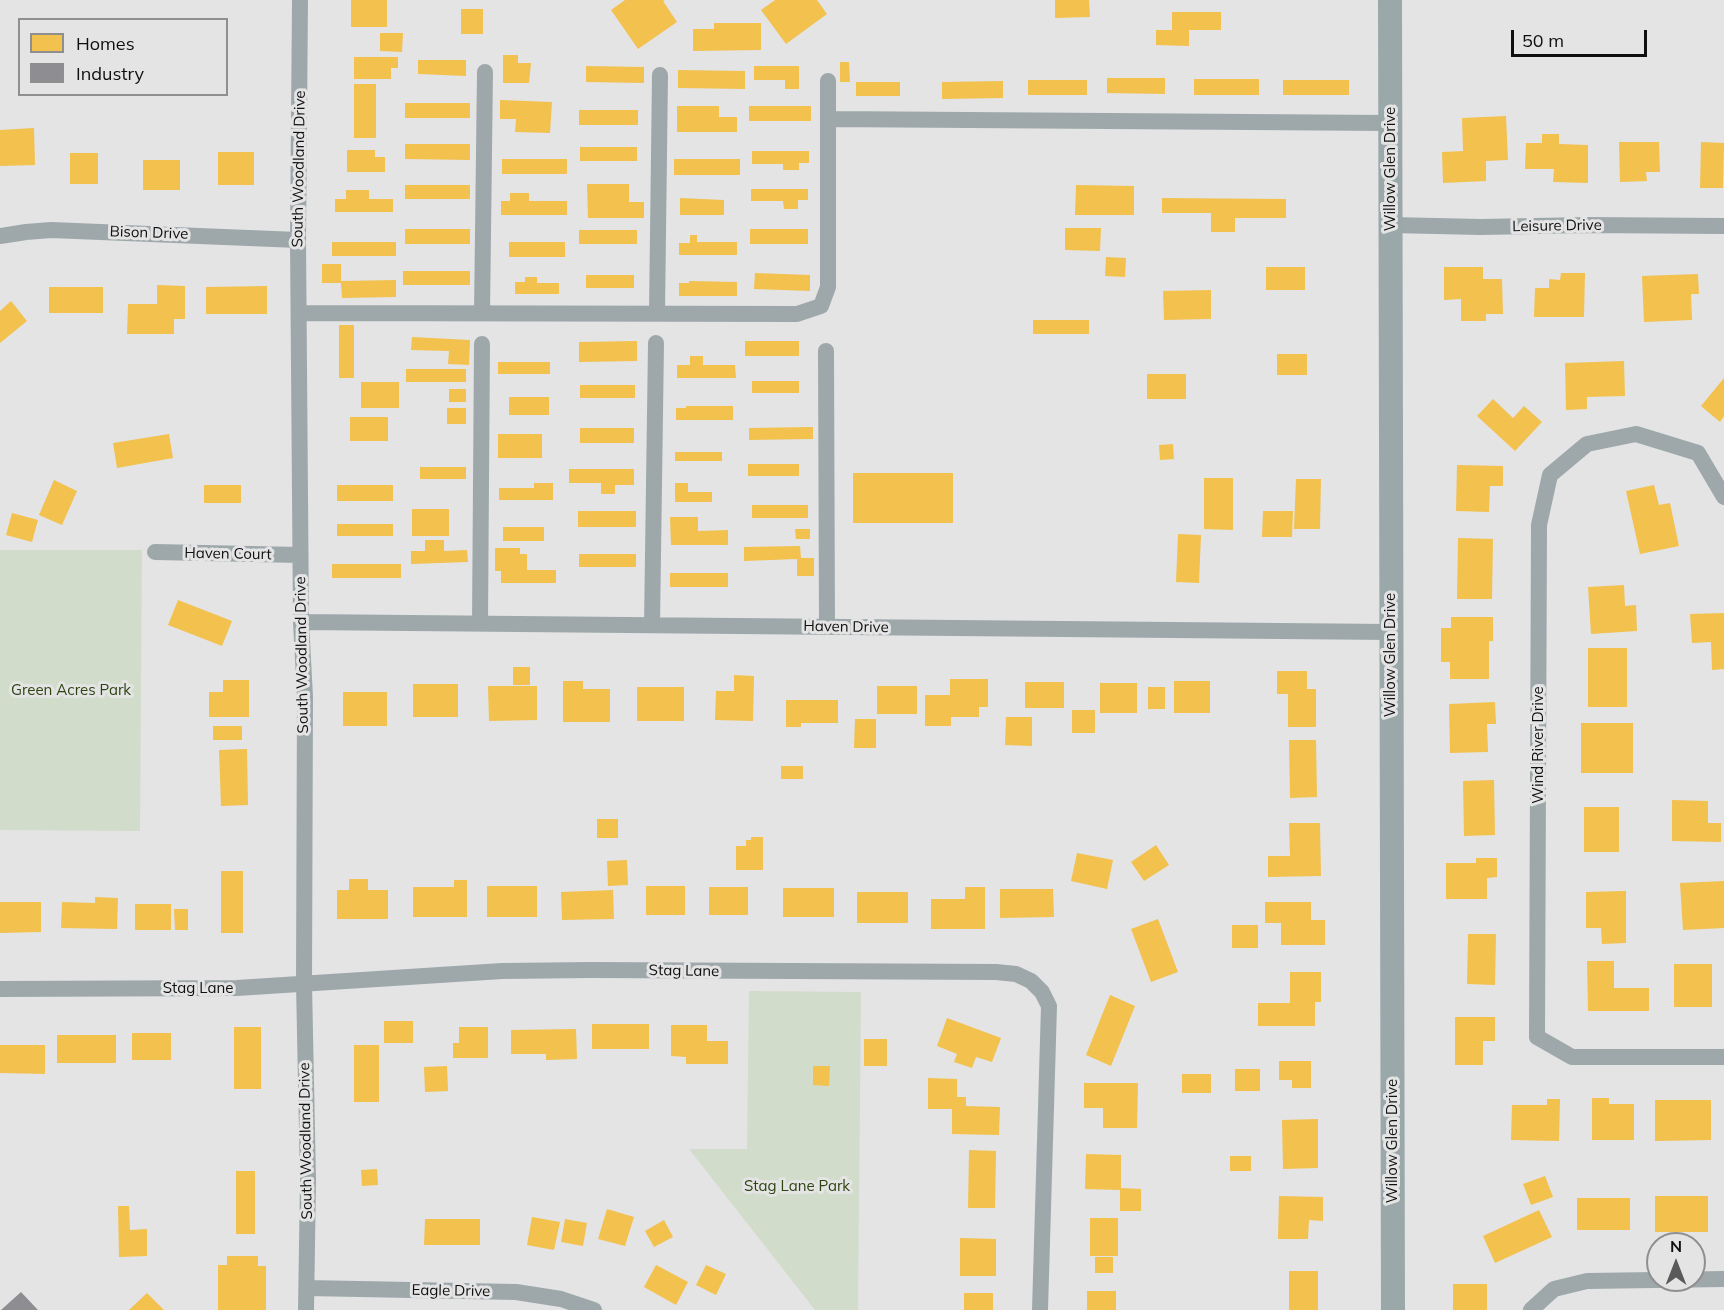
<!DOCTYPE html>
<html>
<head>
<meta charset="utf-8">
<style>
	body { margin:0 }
	#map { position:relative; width:1724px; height:1310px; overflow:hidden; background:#e4e4e5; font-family:Mulish,sans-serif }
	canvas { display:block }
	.legend { position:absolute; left:18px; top:18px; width:210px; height:78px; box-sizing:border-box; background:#e4e4e5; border:2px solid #8f8f8f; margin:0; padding:8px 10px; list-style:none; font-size:18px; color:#0f0f0f }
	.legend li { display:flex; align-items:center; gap:12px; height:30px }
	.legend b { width:30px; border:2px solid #8f8f8f }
	.north { position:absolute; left:1646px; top:1232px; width:60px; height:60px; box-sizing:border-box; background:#e4e4e5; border:2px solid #8f8f8f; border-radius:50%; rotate:0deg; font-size:16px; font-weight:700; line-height:24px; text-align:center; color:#0f0f0f }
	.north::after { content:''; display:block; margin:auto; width:21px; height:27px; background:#5a5a5a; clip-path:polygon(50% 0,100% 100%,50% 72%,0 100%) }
	.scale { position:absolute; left:1511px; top:30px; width:136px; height:27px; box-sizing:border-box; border:3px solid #0f0f0f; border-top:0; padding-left:8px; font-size:18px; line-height:21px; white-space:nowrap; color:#0f0f0f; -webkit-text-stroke:4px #e4e4e5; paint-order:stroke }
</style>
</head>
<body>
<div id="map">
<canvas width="1724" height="1310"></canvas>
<ul class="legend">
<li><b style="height:16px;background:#f2c14e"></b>Homes</li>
<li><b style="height:16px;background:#8d8d92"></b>Industry</li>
</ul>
<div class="north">N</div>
<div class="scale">50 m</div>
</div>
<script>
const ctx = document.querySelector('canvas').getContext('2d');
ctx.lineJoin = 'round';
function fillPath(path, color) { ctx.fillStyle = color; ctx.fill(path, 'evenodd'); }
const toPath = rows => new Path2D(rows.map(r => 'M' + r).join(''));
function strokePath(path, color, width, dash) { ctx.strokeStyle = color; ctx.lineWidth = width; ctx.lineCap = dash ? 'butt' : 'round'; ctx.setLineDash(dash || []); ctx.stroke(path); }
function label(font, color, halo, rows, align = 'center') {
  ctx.font = font + ' Mulish,sans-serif'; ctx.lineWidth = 6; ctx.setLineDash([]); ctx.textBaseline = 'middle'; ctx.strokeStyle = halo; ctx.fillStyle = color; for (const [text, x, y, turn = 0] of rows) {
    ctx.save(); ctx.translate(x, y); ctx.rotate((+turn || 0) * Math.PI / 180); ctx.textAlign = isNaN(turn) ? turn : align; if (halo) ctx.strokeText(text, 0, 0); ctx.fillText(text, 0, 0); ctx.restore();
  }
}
const green = toPath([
	[0,550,142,550,140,831,0,830],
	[749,991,861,992,858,1310,815,1310,689,1149,747,1149]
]);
const homes = toPath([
	[351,0,387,0,387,27,351,27],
	[625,0,665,0,663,1,677,22,638,49,611,10],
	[775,0,817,0,827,14,786,44,761,10],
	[1055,0,1089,0,1090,17,1055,18],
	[461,9,483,9,483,34,461,34],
	[1172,12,1221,12,1221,30,1189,30,1189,46,1156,45,1156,30,1172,30],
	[714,23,761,23,761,50,693,51,693,29,714,29],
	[380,33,403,33,402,52,380,51],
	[503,55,518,55,518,63,531,63,529,83,503,83],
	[354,57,398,57,398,68,391,68,391,79,354,79],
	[418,60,466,60,466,76,418,74],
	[840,62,849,62,850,82,840,82],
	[586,66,644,67,644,83,586,82],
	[754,66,799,66,799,89,785,89,785,80,754,80],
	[678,70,745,71,745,89,678,88],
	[1107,78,1165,78,1165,94,1107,93],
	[1194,79,1259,79,1259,95,1194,95],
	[1028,80,1087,80,1087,95,1028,95],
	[1283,80,1349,80,1349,95,1283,95],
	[1003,81,1003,98,942,99,942,82],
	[856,82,900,82,900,96,856,96],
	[354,84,376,84,376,138,354,138],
	[500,100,552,102,550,133,515,132,516,119,500,119],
	[405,103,470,103,470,118,405,118],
	[677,106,719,106,719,117,737,117,737,132,677,132],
	[749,106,811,106,811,121,749,121],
	[579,110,638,110,638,125,579,125],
	[1506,116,1508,160,1486,161,1486,181,1443,183,1442,152,1463,151,1462,118],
	[34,128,35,165,0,166,0,130],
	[1542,134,1559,134,1559,144,1588,145,1588,183,1553,182,1554,169,1525,169,1526,143,1542,143],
	[1619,142,1659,142,1660,172,1646,172,1647,181,1620,182],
	[1701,142,1724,143,1723,188,1700,188],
	[405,144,470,144,470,160,405,159],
	[580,147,637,147,637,161,580,161],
	[347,150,375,150,375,157,385,157,385,172,347,172],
	[752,151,809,151,809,163,799,163,799,170,783,170,783,164,752,164],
	[218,152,254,152,254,185,218,185],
	[70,153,98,153,98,184,70,184],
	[502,159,567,159,567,174,502,174],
	[674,159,740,159,740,175,674,175],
	[143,160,180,160,180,190,143,190],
	[587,184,629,184,629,202,644,202,644,218,588,218],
	[405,185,470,185,470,199,405,199],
	[1076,185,1134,186,1134,215,1075,215],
	[751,189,808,189,808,200,798,200,798,209,784,209,783,201,751,201],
	[346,190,369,190,369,199,393,199,393,212,335,212,335,199,346,199],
	[510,193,529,193,529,201,567,201,567,215,501,215,501,201,510,201],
	[680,198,724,200,724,215,680,215],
	[1162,198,1286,199,1286,218,1235,218,1235,232,1211,232,1211,213,1162,213],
	[1065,228,1101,228,1100,251,1065,250],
	[405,229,470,229,470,244,405,244],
	[750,229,808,229,808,244,750,244],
	[579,230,637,230,637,244,579,244],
	[690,235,697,235,697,242,737,242,737,255,679,255,679,243,690,243],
	[332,242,396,242,396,256,332,256],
	[509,242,565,242,565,257,509,257],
	[1106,257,1126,258,1125,277,1105,276],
	[322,264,341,264,341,281,396,280,396,297,342,298,341,283,322,283],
	[1266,267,1305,267,1305,290,1266,290],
	[1444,267,1483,267,1483,279,1502,279,1503,314,1486,314,1486,321,1461,321,1461,299,1444,300],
	[403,271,470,271,470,285,403,285],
	[755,273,810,275,810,291,754,289],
	[1561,273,1585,273,1584,317,1534,317,1535,288,1549,288,1549,279,1560,280],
	[1698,274,1699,294,1691,294,1692,320,1644,322,1642,276],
	[586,275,634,275,634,288,586,288],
	[525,277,537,277,537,283,559,283,559,294,515,294,515,282,525,282],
	[689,281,737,282,737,296,679,296,679,283,689,283],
	[157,285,185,286,185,319,174,319,174,334,127,334,128,304,157,304],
	[267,286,267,314,206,314,206,287],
	[49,287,103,287,103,313,49,313],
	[1211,290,1211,319,1164,320,1163,291],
	[11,301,27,321,0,343,0,311],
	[1033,320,1089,320,1089,334,1033,334],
	[339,325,354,325,354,378,339,378],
	[412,337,470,340,469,365,448,364,449,351,411,350],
	[637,341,637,361,579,362,579,342],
	[745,341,799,341,799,356,745,356],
	[1277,354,1307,354,1307,375,1277,375],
	[690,356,703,356,703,365,735,365,736,378,677,378,677,365,690,365],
	[1624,361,1625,396,1587,397,1587,409,1566,410,1565,363],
	[498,362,550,362,550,374,498,374],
	[406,369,466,369,466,382,406,382],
	[1147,374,1186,374,1186,399,1147,399],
	[1724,378,1724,416,1720,422,1701,406],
	[752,381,799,381,799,393,752,393],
	[361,382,399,382,399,408,361,408],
	[580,385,635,385,635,398,580,398],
	[449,389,466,389,466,402,449,402],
	[509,397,549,397,549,415,509,415],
	[1493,399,1513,418,1524,406,1542,422,1515,451,1477,416],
	[686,406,733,406,733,420,676,420,676,408,686,408],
	[447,408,466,408,466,424,447,424],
	[350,417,388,417,388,441,350,441],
	[813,427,813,439,749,440,749,428],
	[580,428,634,428,634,443,580,443],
	[169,434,173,458,117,468,113,443],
	[498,434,542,434,542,458,498,458],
	[1173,444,1174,459,1160,460,1159,445],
	[675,452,722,452,722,461,675,461],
	[748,464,799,464,799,476,748,476],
	[1457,465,1503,466,1503,486,1490,486,1489,512,1456,511],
	[420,467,466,467,466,479,420,479],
	[569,469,634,469,634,485,615,485,615,494,601,494,601,483,569,483],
	[853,473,953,473,953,523,853,523],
	[1204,478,1233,478,1233,530,1204,529],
	[1296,479,1321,479,1320,529,1294,529],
	[54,480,77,491,62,525,39,515],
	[534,483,553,483,553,500,499,500,499,488,534,488],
	[675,483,688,483,688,492,712,492,712,502,675,502],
	[204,485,241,485,241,503,204,503],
	[337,485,393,485,393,501,337,501],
	[1654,485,1659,505,1670,503,1679,546,1640,554,1626,491],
	[752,505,808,505,808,518,752,518],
	[412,509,449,509,449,536,412,536],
	[578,511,636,511,636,527,578,527],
	[1263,511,1293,511,1292,537,1262,537],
	[12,513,38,520,32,542,6,535],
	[670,517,698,517,698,531,728,530,728,545,671,545],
	[337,524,393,524,393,536,337,536],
	[503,527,544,527,544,541,503,541],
	[795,529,810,529,810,539,796,539],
	[1178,534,1201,535,1199,583,1176,582],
	[1458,538,1493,539,1492,599,1457,599],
	[425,540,444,540,444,551,467,550,468,562,411,564,411,551,425,551],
	[800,546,801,558,814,558,814,576,797,576,797,559,744,561,744,547],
	[495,548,520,548,520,554,527,554,527,570,556,570,556,583,501,583,501,571,495,571],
	[579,554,636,554,636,567,579,567],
	[332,564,401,564,401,578,332,578],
	[670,573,728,573,728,587,670,587],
	[1624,585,1625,606,1636,605,1637,631,1591,634,1588,587],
	[178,600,232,621,222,646,168,625],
	[1724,613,1724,669,1712,670,1711,642,1692,643,1690,614],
	[1451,617,1493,617,1493,641,1489,641,1489,679,1450,679,1450,662,1441,662,1441,628,1451,628],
	[1588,648,1627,648,1627,707,1588,707],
	[513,667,530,667,530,685,513,685],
	[1277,671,1307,671,1307,689,1316,689,1316,727,1288,727,1288,694,1277,694],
	[734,675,754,676,753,721,715,720,716,691,734,691],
	[950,679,988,679,988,707,979,707,979,717,951,717,951,726,925,726,925,695,950,695],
	[223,680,249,680,249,717,209,717,209,692,223,692],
	[563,681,583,681,583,689,610,689,610,722,563,722],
	[1174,681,1210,681,1210,713,1174,713],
	[1025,682,1064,682,1064,708,1025,708],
	[1100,683,1137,683,1137,713,1100,713],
	[413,684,458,684,458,717,413,717],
	[488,686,537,686,537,720,489,721],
	[877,686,917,686,917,714,877,714],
	[637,687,684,687,684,721,637,721],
	[1148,687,1165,687,1165,709,1148,709],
	[343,692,387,692,387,726,343,726],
	[786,700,838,700,838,723,801,723,801,727,786,727],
	[1495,702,1496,724,1487,724,1488,752,1450,753,1449,704],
	[1072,710,1095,710,1095,733,1072,733],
	[1006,717,1032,717,1032,746,1005,745],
	[855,719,876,719,876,748,854,748],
	[1581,723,1633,723,1633,773,1581,773],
	[213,726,242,726,242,740,213,740],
	[1289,740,1316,740,1317,797,1290,798],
	[247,749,248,805,221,806,219,750],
	[781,766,803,766,803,779,781,779],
	[1494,780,1495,835,1464,836,1463,781],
	[1672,800,1708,801,1708,823,1721,823,1721,842,1672,841],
	[1584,807,1619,807,1619,852,1584,852],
	[597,819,618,819,618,838,597,838],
	[1289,823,1320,823,1321,876,1268,877,1268,856,1290,856],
	[751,837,763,837,763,870,736,870,736,846,746,846,746,840,751,840],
	[1156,845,1169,865,1144,881,1131,862],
	[1077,853,1113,860,1107,889,1071,881],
	[1476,858,1497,858,1497,877,1487,878,1487,899,1446,899,1446,863,1476,863],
	[627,860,628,885,608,886,607,861],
	[221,871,243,871,243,933,221,933],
	[349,879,368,879,368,890,388,890,388,919,337,919,337,890,349,890],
	[454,880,467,880,467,917,413,917,413,887,454,887],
	[1724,881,1724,928,1683,930,1680,883],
	[487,886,537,886,537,917,487,917],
	[646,886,685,886,685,915,646,915],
	[709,887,748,887,748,915,709,915],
	[965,887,985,887,985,929,931,929,931,899,965,899],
	[783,888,834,888,834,917,783,917],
	[1000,889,1053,889,1054,917,1000,918],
	[613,890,614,919,562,920,561,892],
	[1626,891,1626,943,1602,944,1601,928,1586,928,1586,892],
	[857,892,908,892,908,923,857,923],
	[95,897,118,898,117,929,61,928,62,902,95,903],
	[0,902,41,902,41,932,0,933],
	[1265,902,1311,902,1311,920,1325,920,1325,945,1281,945,1281,923,1265,923],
	[135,904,171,904,171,930,135,930],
	[174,909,188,909,188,930,175,930],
	[1158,919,1178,972,1151,982,1131,929],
	[1232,925,1258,925,1258,948,1232,948],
	[1468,934,1496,934,1495,985,1467,984],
	[1587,961,1614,961,1614,988,1649,988,1649,1011,1588,1011],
	[1674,964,1712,964,1712,1007,1674,1007],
	[1290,972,1321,972,1321,1002,1315,1002,1315,1026,1258,1026,1258,1003,1290,1003],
	[1110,995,1135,1006,1111,1066,1086,1055],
	[1455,1017,1495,1017,1495,1041,1483,1041,1483,1065,1455,1065],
	[947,1018,1001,1038,992,1062,976,1057,972,1068,954,1062,957,1054,937,1046],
	[384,1021,413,1021,413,1043,384,1043],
	[592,1024,649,1024,649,1049,592,1049],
	[671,1025,707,1025,707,1041,728,1041,728,1064,686,1064,686,1057,671,1056],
	[234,1027,261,1027,261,1089,234,1089],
	[459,1027,488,1027,488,1058,453,1058,453,1043,459,1043],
	[576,1029,577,1059,546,1060,546,1054,511,1054,511,1030],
	[132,1033,171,1033,171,1060,132,1060],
	[57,1035,116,1035,116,1063,57,1063],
	[864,1039,887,1039,887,1066,864,1066],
	[0,1045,45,1045,45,1074,0,1073],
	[354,1045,379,1045,379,1102,354,1102],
	[1279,1061,1311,1061,1311,1088,1292,1088,1292,1080,1279,1080],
	[447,1066,448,1091,425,1092,424,1067],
	[813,1066,830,1066,829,1086,813,1085],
	[1235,1069,1260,1069,1260,1091,1235,1091],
	[1182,1074,1211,1074,1211,1093,1182,1093],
	[928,1078,957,1079,957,1097,966,1097,966,1106,1000,1107,999,1135,952,1134,952,1109,928,1109],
	[1084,1083,1138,1083,1137,1128,1103,1128,1103,1108,1084,1108],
	[1592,1098,1609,1098,1609,1104,1634,1104,1634,1140,1592,1140],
	[1547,1099,1560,1099,1559,1141,1511,1140,1512,1105,1547,1105],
	[1655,1100,1711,1100,1711,1140,1655,1141],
	[1318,1119,1318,1168,1283,1169,1282,1120],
	[969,1150,996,1151,995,1208,968,1208],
	[1086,1154,1121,1155,1121,1188,1141,1189,1141,1211,1120,1211,1120,1190,1085,1189],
	[1230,1156,1251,1156,1251,1171,1230,1171],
	[377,1169,378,1185,362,1186,361,1170],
	[236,1171,255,1171,255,1234,236,1234],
	[1545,1176,1553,1197,1531,1205,1523,1184],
	[1279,1196,1323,1197,1323,1221,1309,1220,1308,1239,1278,1239],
	[1655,1196,1708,1196,1708,1232,1655,1232],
	[1577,1198,1630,1198,1630,1230,1577,1230],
	[118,1206,129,1206,130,1230,147,1229,147,1256,119,1257],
	[607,1209,634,1217,625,1246,598,1239],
	[1539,1210,1552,1237,1495,1263,1483,1236],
	[532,1217,560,1222,554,1250,527,1245],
	[1090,1218,1118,1218,1118,1256,1090,1256],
	[425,1219,480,1219,480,1245,424,1245],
	[565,1219,587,1223,583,1246,561,1242],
	[664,1220,673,1237,654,1247,645,1231],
	[960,1238,996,1239,996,1276,960,1276],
	[227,1256,258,1256,258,1266,266,1266,266,1310,218,1310,218,1265,227,1265],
	[1095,1257,1113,1257,1113,1273,1095,1273],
	[656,1265,688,1282,676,1305,644,1287],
	[706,1265,726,1274,716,1295,696,1285],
	[1289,1271,1318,1271,1318,1310,1289,1310],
	[1453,1284,1487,1284,1487,1310,1453,1310],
	[1087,1291,1116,1291,1116,1310,1087,1310],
	[147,1293,164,1310,129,1310],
	[964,1293,993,1293,993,1310,964,1310]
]);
const industry = toPath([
	[21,1292,38,1310,1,1310]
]);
const minor = toPath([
	[300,0,298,240,301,622,305,697,304,984,308,1180,306,1310],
	[828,119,1389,123],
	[1390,225,1481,227,1587,225,1724,226],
	[0,236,26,232,51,230,298,240],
	[299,313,797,314,821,306,828,287,828,81],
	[482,313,485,72],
	[657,313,660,75],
	[826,351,827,627],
	[1724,497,1698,453,1636,434,1587,444,1550,475,1539,525,1537,1037,1572,1057,1724,1057],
	[155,552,300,555],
	[301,622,1390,632],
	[480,623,482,344],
	[652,625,656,343],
	[0,989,237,988,502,971,591,970,996,972,1016,974,1031,981,1042,992,1049,1006,1040,1310],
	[307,1288,516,1292,561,1299,594,1310],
	[1531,1310,1554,1289,1587,1281,1724,1279]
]);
const secondary = toPath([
	[1390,0,1393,1310]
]);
const streetNames = [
	["South Woodland Drive",299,169,-89],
	["Willow Glen Drive",1390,169,-90],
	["Leisure Drive",1557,226,-1],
	["Bison Drive",149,233,2],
	["Haven Court",228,554,1],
	["Haven Drive",846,627,1],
	["South Woodland Drive",302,655,-91],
	["Willow Glen Drive",1390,655,-90],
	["Wind River Drive",1538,745,-90],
	["Stag Lane",684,971,1],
	["Stag Lane",198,988],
	["South Woodland Drive",306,1141,-91],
	["Willow Glen Drive",1392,1141,-90],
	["Eagle Drive",451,1291,1]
];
const parkNames = [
	["Green Acres Park",71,690],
	["Stag Lane Park",797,1186]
];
fillPath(green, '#d2dcca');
fillPath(homes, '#f2c14e');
fillPath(industry, '#8d8d92');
strokePath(minor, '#9ea8ab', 16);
strokePath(secondary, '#9ba8aa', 24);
label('15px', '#0f0f0f', '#e4e4e5', streetNames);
label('15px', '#2e4410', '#e4e4e5', parkNames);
</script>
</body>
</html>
